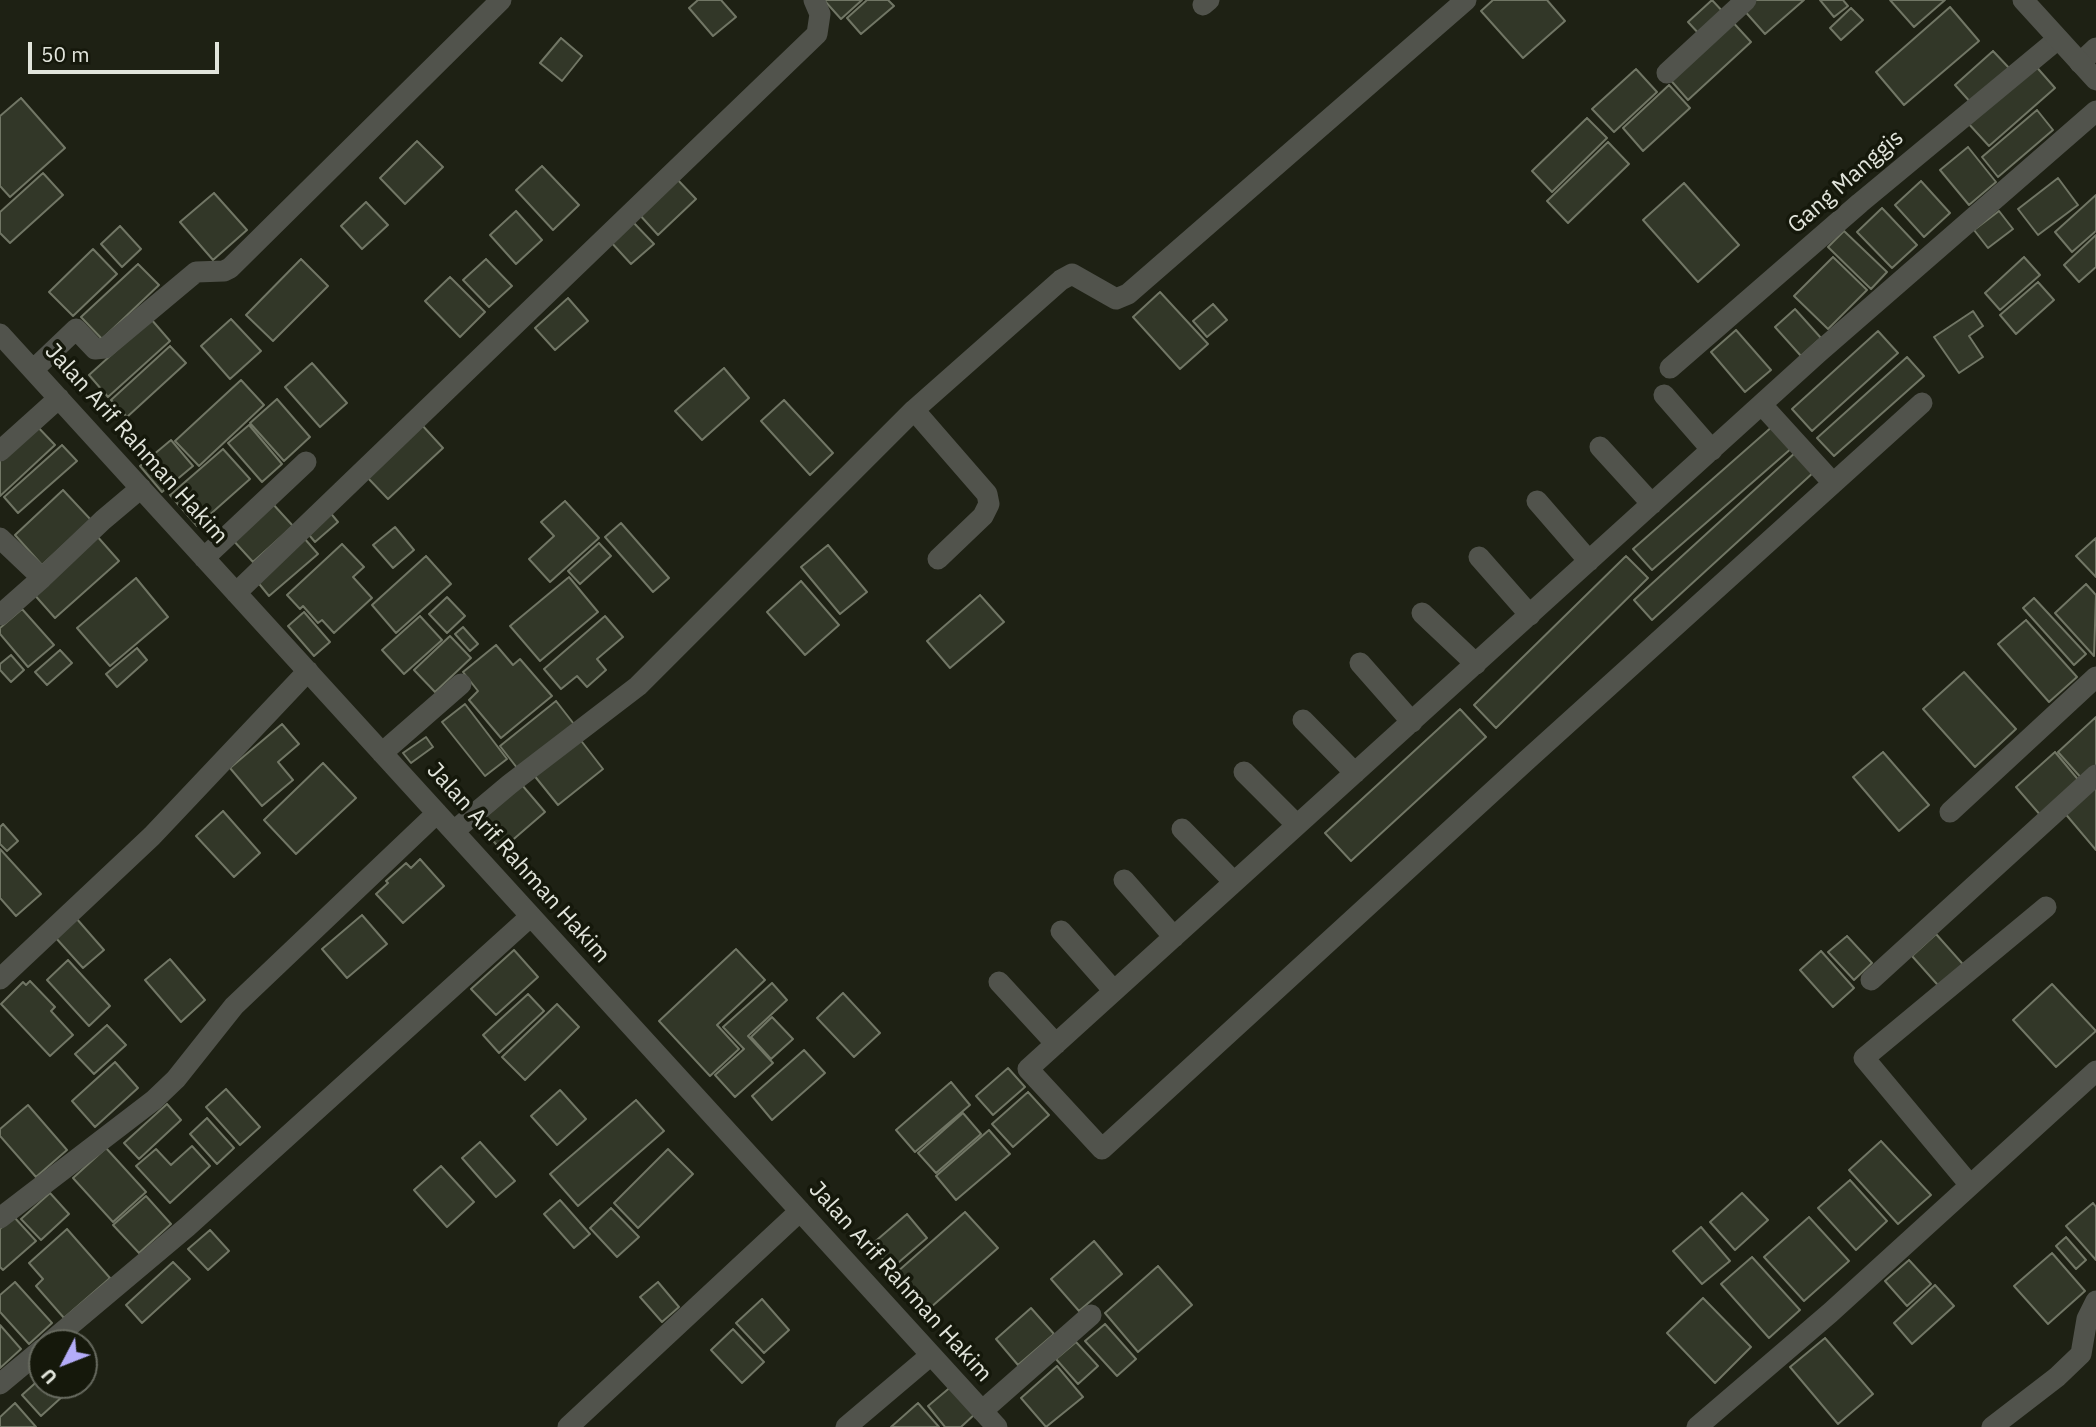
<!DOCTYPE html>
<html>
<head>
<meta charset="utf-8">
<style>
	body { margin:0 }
	#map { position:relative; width:2096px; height:1427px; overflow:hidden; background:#1e2114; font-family:"IBM Plex Sans",sans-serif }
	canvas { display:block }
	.north { position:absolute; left:28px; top:1329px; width:70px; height:70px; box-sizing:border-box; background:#15180b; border:2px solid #676a5f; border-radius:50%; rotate:228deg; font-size:19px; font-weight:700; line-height:28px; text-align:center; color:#e2e5dc }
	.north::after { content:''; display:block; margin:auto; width:24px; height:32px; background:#b4acf9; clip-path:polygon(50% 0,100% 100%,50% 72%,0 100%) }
	.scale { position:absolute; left:28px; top:42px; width:191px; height:32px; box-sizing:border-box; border:4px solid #e2e5dc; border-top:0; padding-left:9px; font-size:21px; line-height:24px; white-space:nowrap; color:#e2e5dc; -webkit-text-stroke:5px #15180b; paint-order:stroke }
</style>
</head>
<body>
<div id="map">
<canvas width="2096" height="1427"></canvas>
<div class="north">U</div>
<div class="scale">50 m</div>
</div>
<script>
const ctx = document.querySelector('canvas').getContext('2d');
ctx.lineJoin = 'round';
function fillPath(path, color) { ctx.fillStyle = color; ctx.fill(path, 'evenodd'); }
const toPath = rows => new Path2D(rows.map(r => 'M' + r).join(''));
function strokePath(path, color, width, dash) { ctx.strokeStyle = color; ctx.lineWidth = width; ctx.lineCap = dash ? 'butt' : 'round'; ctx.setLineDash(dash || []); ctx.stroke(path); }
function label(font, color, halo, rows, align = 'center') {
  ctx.font = font + ' "IBM Plex Sans",sans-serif'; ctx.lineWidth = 7; ctx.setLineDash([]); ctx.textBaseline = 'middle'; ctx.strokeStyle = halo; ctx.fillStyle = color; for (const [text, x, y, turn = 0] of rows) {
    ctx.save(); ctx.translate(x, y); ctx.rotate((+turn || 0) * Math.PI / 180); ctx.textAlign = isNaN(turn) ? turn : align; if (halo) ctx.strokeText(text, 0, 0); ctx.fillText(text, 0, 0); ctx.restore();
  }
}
const building = toPath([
	[698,0,721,0,736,17,713,36,689,8,698,0],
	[824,0,862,0,841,19,824,0],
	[867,0,888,0,894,6,861,34,847,18,867,0],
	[1493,0,1547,0,1565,21,1523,58,1481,11,1493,0],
	[1712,0,1725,14,1701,36,1688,22,1712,0],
	[1751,0,1804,0,1765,34,1742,8,1751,0],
	[1820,0,1843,0,1848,6,1834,17,1820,0],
	[1890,0,1945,0,1914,27,1890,0],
	[1950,7,1979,41,1904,105,1876,72,1950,7],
	[1851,8,1863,20,1841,40,1830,28,1851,8],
	[1729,18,1751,42,1688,100,1667,76,1729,18],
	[561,38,582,56,562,81,540,63,561,38],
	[1993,51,2010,69,1972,104,1955,85,1993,51],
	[2033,63,2055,88,1989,146,1967,122,2033,63],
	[1636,69,1657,92,1614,132,1592,109,1636,69],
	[1669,85,1690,108,1643,151,1623,128,1669,85],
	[21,98,65,148,10,197,0,186,0,116,21,98],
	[2037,110,2053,130,1998,177,1982,157,2037,110],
	[1587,118,1607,138,1552,192,1532,171,1587,118],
	[417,141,443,167,405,204,380,178,417,141],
	[1608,142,1629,164,1568,223,1547,201,1608,142],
	[1968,147,1996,182,1969,205,1940,170,1968,147],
	[542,166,579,205,553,230,516,190,542,166],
	[43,173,63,195,10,243,0,233,0,212,43,173],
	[675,177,696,199,658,235,638,213,675,177],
	[2058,178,2078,205,2038,235,2018,209,2058,178],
	[1921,181,1950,213,1924,237,1895,205,1921,181],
	[1684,183,1739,245,1698,282,1643,220,1684,183],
	[214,193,247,230,213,260,180,222,214,193],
	[2096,195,2096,231,2072,252,2055,232,2096,195],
	[366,202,388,225,362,249,341,226,366,202],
	[1882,208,1917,245,1892,268,1857,232,1882,208],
	[516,211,542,240,516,264,490,235,516,211],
	[1999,211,2013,229,1988,248,1974,230,1999,211],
	[632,221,654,244,631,264,610,241,632,221],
	[120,226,141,249,122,267,101,244,120,226],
	[1844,231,1887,272,1871,289,1828,247,1844,231],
	[2096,235,2096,267,2079,282,2064,265,2096,235],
	[93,249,117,274,73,316,49,292,93,249],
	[1833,257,1867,290,1828,329,1794,296,1833,257],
	[2024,257,2040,275,2000,310,1985,293,2024,257],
	[301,259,328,286,273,341,246,315,301,259],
	[486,259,512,286,489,307,463,280,486,259],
	[138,264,159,285,102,339,81,317,138,264],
	[450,277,485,312,460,337,425,301,450,277],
	[2038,282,2054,300,2016,334,2000,315,2038,282],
	[1160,292,1208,344,1180,369,1133,317,1160,292],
	[568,298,588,321,555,350,535,328,568,298],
	[1213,304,1227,320,1207,337,1193,321,1213,304],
	[1795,309,1821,338,1801,356,1775,327,1795,309],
	[1973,311,1983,326,1969,336,1983,357,1959,373,1934,337,1973,311],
	[151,319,170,341,108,397,89,375,151,319],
	[231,319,261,351,230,379,201,346,231,319],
	[1736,330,1771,370,1745,392,1711,352,1736,330],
	[1878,331,1898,353,1812,431,1792,409,1878,331],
	[170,346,186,363,127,417,111,400,170,346],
	[1907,357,1924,376,1834,456,1817,438,1907,357],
	[312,363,347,403,320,427,285,387,312,363],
	[724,368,749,398,702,440,675,411,724,368],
	[241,380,264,405,199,466,175,441,241,380],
	[277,399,310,437,284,461,250,423,277,399],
	[784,400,833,453,810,475,761,421,784,400],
	[34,423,55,445,0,496,0,454,34,423],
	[421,424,443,448,388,499,366,476,421,424],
	[249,425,282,464,262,482,228,443,249,425],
	[1774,425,1793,447,1652,570,1633,549,1774,425],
	[171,440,193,466,162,492,140,466,171,440],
	[62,445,77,461,18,513,4,497,62,445],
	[223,449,250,479,197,526,170,495,223,449],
	[1797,451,1815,471,1652,620,1634,600,1797,451],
	[63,490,91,520,42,565,15,535,63,490],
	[565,501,599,538,550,582,529,559,554,536,541,522,565,501],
	[272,503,293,526,253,562,232,539,272,503],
	[328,510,338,522,315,542,305,530,328,510],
	[621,523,669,578,653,592,605,537,621,523],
	[395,527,414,550,393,568,373,545,395,527],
	[96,535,119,561,55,618,32,592,96,535],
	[304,538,318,554,269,596,256,580,304,538],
	[2096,538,2096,577,2076,556,2096,538],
	[599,543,611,556,580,584,568,571,599,543],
	[342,544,364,567,353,577,372,598,334,633,322,620,318,623,303,606,300,609,287,595,342,544],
	[828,545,867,592,840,614,801,567,828,545],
	[426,556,451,584,396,633,372,605,426,556],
	[1626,556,1648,578,1496,728,1474,705,1626,556],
	[569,577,598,612,540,661,510,626,569,577],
	[136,578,168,617,110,666,77,628,136,578],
	[801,581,839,625,805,655,767,612,801,581],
	[2086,584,2096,595,2094,656,2055,613,2086,584],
	[980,595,1004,622,950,668,927,641,980,595],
	[447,597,465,616,447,633,429,614,447,597],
	[2034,598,2086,654,2074,665,2023,608,2034,598],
	[22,609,54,645,28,667,0,634,0,628,22,609],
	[304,612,330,642,314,656,288,626,304,612],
	[420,616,442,640,404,674,382,650,420,616],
	[605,616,623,637,597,659,606,670,587,687,577,676,561,689,544,669,605,616],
	[2026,620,2077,677,2049,702,1998,644,2026,620],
	[463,627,478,644,470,651,455,634,463,627],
	[450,636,471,658,435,692,414,670,450,636],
	[496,645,513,665,520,659,552,696,501,738,469,700,478,691,463,672,496,645],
	[137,648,147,660,117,687,106,674,137,648],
	[60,650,72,663,47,685,35,672,60,650],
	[11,655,24,670,11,682,0,670,0,664,11,655],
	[1964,672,2016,729,1975,767,1923,709,1964,672],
	[556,701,577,728,521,773,500,746,556,701],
	[465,704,507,759,485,776,442,722,465,704],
	[1460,709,1486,737,1351,861,1325,833,1460,709],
	[2096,717,2096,769,2083,780,2058,752,2096,717],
	[282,724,299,744,278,762,293,780,262,806,230,768,282,724],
	[426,737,433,747,411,763,403,753,426,737],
	[579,738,603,769,558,805,533,774,579,738],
	[1883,752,1929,805,1899,831,1853,777,1883,752],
	[2055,752,2081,783,2042,817,2016,787,2055,752],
	[323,763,356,798,296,854,264,820,323,763],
	[522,785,545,812,501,850,478,823,522,785],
	[2096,786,2096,850,2063,811,2096,786],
	[223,811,260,853,234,877,196,836,223,811],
	[3,824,18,841,7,851,0,844,0,827,3,824],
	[0,849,41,894,16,916,0,898,0,849],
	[420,859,444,886,403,923,376,894,388,883,386,881,406,863,411,868,420,859],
	[362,915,387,944,347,978,322,949,362,915],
	[76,918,104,950,83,968,55,937,76,918],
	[1936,934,1968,970,1944,992,1912,956,1936,934],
	[1847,936,1872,963,1854,980,1828,952,1847,936],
	[736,949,765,980,717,1025,739,1049,710,1076,659,1021,736,949],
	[514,950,538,977,496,1015,471,989,514,950],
	[1821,951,1854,988,1833,1007,1800,970,1821,951],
	[170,959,205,1000,181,1022,145,980,170,959],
	[68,960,110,1006,89,1026,47,980,68,960],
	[30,981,55,1007,51,1011,73,1035,50,1056,1,1004,23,982,26,985,30,981],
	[772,983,787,1000,748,1036,773,1063,735,1097,715,1075,744,1049,723,1027,772,983],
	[2052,984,2096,1031,2056,1067,2013,1020,2052,984],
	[843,993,880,1033,854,1057,817,1018,843,993],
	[528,994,544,1011,499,1053,483,1035,528,994],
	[557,1004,579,1027,525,1080,502,1057,557,1004],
	[772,1017,793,1039,771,1059,751,1037,772,1017],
	[107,1025,126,1045,94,1074,75,1054,107,1025],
	[804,1050,825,1073,772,1120,752,1096,804,1050],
	[115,1062,138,1088,95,1127,72,1101,115,1062],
	[1008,1068,1025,1087,993,1115,976,1096,1008,1068],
	[951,1082,970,1105,915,1152,896,1130,951,1082],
	[226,1089,260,1127,240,1145,206,1107,226,1089],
	[560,1090,586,1119,557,1145,531,1116,560,1090],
	[1028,1092,1049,1115,1013,1147,992,1124,1028,1092],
	[636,1100,664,1131,578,1206,550,1174,636,1100],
	[167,1104,181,1120,139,1159,124,1143,167,1104],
	[28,1105,67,1150,36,1177,0,1136,0,1129,28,1105],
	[963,1113,981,1134,936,1173,918,1153,963,1113],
	[207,1118,234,1148,217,1164,190,1134,207,1118],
	[989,1130,1010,1154,956,1200,936,1176,989,1130],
	[1881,1141,1931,1195,1898,1224,1849,1170,1881,1141],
	[480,1142,515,1181,496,1197,462,1158,480,1142],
	[192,1146,210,1166,170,1203,136,1166,156,1149,171,1165,192,1146],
	[106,1148,146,1192,113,1222,73,1178,106,1148],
	[668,1149,693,1174,638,1228,614,1203,668,1149],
	[441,1166,474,1202,447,1227,414,1190,441,1166],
	[1850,1180,1887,1221,1856,1250,1818,1208,1850,1180],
	[50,1193,69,1214,41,1240,21,1219,50,1193],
	[1742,1193,1768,1220,1735,1250,1710,1222,1742,1193],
	[146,1196,171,1224,139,1253,113,1225,146,1196],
	[560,1200,590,1234,574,1248,544,1214,560,1200],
	[2093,1203,2096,1207,2096,1260,2066,1226,2093,1203],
	[611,1208,639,1237,617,1257,590,1228,611,1208],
	[965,1212,998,1248,921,1316,888,1280,965,1212],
	[907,1214,927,1238,891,1269,871,1245,907,1214],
	[14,1217,36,1241,3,1270,0,1267,0,1229,14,1217],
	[1809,1217,1849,1261,1804,1301,1764,1257,1809,1217],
	[1701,1227,1730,1261,1702,1284,1673,1251,1701,1227],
	[67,1229,110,1278,64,1318,36,1286,43,1279,29,1263,67,1229],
	[210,1230,229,1251,208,1270,188,1249,210,1230],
	[2066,1237,2086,1260,2076,1269,2056,1246,2066,1237],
	[1094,1241,1122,1274,1079,1311,1051,1279,1094,1241],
	[2052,1253,2085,1291,2048,1324,2014,1286,2052,1253],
	[1752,1257,1800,1310,1769,1338,1721,1284,1752,1257],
	[1909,1260,1931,1284,1907,1306,1885,1281,1909,1260],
	[173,1262,190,1279,142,1323,126,1305,173,1262],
	[1158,1266,1192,1305,1138,1352,1105,1313,1158,1266],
	[15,1282,52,1323,29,1344,0,1312,0,1295,15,1282],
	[658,1282,679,1307,662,1322,640,1297,658,1282],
	[1935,1285,1954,1306,1912,1344,1894,1323,1935,1285],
	[1703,1298,1751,1347,1715,1383,1667,1333,1703,1298],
	[762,1299,789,1330,764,1353,736,1323,762,1299],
	[1031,1308,1054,1334,1018,1365,996,1339,1031,1308],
	[1105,1324,1136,1359,1117,1376,1085,1341,1105,1324],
	[0,1325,21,1349,0,1368,0,1325],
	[733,1329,764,1362,742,1383,711,1350,733,1329],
	[1825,1338,1873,1394,1838,1424,1790,1367,1825,1338],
	[1076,1342,1098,1366,1078,1384,1056,1359,1076,1342],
	[1057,1366,1083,1397,1046,1427,1021,1398,1057,1366],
	[42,1377,42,1385,75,1385,41,1416,22,1395,42,1377],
	[953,1385,976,1413,961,1427,945,1427,928,1406,953,1385],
	[15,1403,36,1427,0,1427,0,1417,15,1403],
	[918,1403,939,1427,891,1427,918,1403]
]);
const minor = toPath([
	[1203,5,1209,0],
	[2080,63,2096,48],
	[1667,73,1746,0],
	[0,334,997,1427],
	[1670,368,1860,203,2058,39],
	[33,370,76,329,95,349,105,348,196,272,224,271,230,268,501,0],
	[1664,395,1712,450],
	[1922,403,1527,760,1102,1149,1028,1069,1818,353,2096,111],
	[1762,405,1833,483],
	[914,410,987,494,989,504,983,516,938,559],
	[1600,447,1652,504],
	[0,451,59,398],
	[1537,501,1589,561],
	[0,538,42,578,103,520,141,488],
	[1479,557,1530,615],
	[204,558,306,462],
	[236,593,817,34,820,14,814,0],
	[1422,613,1476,664],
	[0,615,42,578],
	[1360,663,1412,722],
	[1303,720,1355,773],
	[382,753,461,684],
	[1244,772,1297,825],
	[1950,812,2096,677],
	[1182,829,1234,882],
	[454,831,510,784,638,686,914,410,1061,280,1072,274,1116,299,1128,294,1466,0],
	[1124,880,1174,937],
	[1061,931,1114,991],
	[0,979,152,836,308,671],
	[1871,980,2096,775],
	[999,982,1056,1044],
	[1970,1185,1864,1058,2046,907],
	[0,1218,154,1100,176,1079,234,1006,437,813],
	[49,1343,187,1227,531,916],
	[0,1384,42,1349],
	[982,1411,1091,1315],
	[568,1427,800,1211],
	[846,1427,931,1355],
	[1697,1427,1830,1313,2096,1071],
	[1992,1427,2057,1377,2081,1354,2087,1319,2096,1301]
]);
const tertiary = toPath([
	[2023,0,2096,80]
]);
const streetNames = [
	["Gang Manggis",1846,182,-41],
	["Jalan Arif Rahman Hakim",136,444,48],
	["Jalan Arif Rahman Hakim",518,863,48],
	["Jalan Arif Rahman Hakim",900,1282,48]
];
fillPath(building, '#323728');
strokePath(building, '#717665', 2);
strokePath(minor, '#51534c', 21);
strokePath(tertiary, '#51534c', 21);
label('23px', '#e2e5dc', '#15180b', streetNames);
</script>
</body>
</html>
